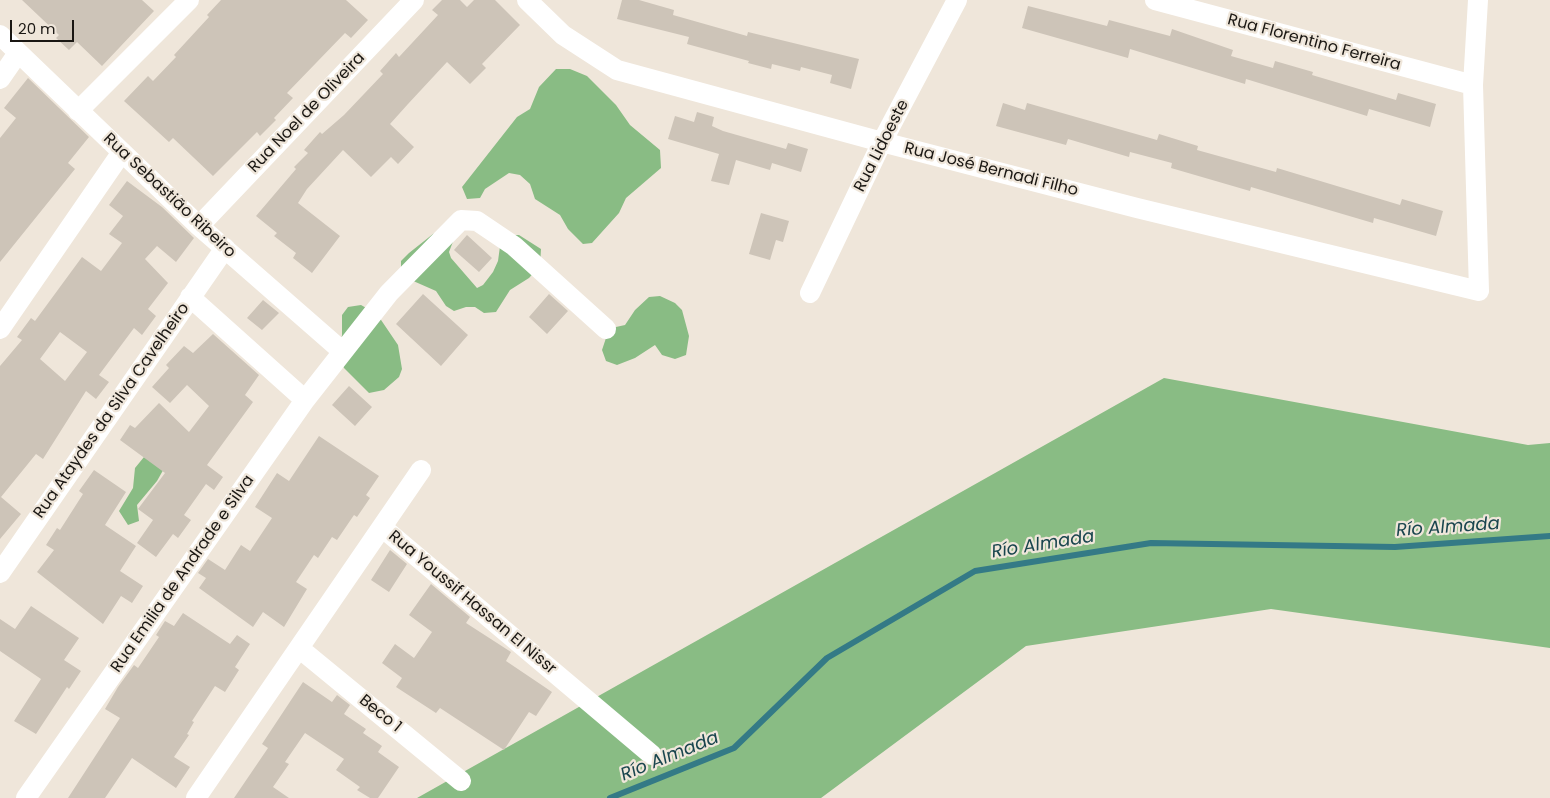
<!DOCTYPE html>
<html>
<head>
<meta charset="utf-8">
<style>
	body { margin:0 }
	#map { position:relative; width:1550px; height:798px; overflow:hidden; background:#efe6da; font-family:Poppins,sans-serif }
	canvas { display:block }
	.scale { position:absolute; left:10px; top:20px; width:64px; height:22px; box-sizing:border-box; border:2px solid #1a1713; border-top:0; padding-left:6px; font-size:15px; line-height:18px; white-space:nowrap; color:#1a1713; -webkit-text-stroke:4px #efe6da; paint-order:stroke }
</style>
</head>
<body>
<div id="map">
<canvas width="1550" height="798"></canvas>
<div class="scale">20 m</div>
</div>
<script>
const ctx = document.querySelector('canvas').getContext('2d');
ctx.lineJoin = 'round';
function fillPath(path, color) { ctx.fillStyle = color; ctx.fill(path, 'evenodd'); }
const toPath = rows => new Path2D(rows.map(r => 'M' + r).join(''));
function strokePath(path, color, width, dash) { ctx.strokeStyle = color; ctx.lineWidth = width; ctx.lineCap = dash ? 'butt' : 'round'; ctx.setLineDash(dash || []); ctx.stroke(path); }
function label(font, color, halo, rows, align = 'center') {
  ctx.font = font + ' Poppins,sans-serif'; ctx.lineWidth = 4.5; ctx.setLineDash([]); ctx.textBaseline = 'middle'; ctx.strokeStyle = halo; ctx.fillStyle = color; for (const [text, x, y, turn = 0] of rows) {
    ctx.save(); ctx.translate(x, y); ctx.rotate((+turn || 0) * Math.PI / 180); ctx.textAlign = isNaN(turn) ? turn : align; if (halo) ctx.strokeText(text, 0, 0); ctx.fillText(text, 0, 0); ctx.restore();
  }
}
const forest = toPath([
	[556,69,570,69,587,76,616,105,630,125,660,150,661,168,626,198,619,213,592,243,583,244,568,229,560,215,535,199,530,184,520,175,509,173,485,189,480,198,467,199,462,187,517,117,530,109,539,87],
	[446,229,454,239,449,252,451,258,477,288,483,285,493,272,498,261,501,239,511,235,519,235,541,249,540,266,529,278,510,290,496,312,484,313,475,307,466,307,454,311,446,306,436,291,411,280,401,272,401,261,409,253,433,234],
	[660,296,675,303,682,310,689,336,686,355,675,359,662,355,655,345,635,358,617,365,606,361,602,350,606,338,616,327,625,325,635,310,649,297],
	[361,305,377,314,398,345,402,369,399,377,384,390,369,393,344,368,339,358,342,335,342,315,348,307],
	[1164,378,1528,445,1550,443,1550,648,1271,609,1026,646,821,798,417,798],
	[144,457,166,465,157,481,137,505,139,521,128,525,119,511,133,488,135,468]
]);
const stream = toPath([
	[610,798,734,748,827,658,975,571,1151,543,1395,547,1550,536]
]);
const building = toPath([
	[22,0,142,0,154,11,102,66,77,42,69,50,56,38,59,35],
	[221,0,346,0,368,20,351,38,345,33,287,93,293,98,274,118,276,120,260,136,257,132,213,176,173,138,169,142,124,101,148,76,153,81,176,57,174,55,209,17,207,15],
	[442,0,460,0,467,7,474,0,495,0,520,25,482,64,486,68,470,84,447,62,408,104,390,124,414,147,398,164,391,157,371,177,343,150,307,189,298,203,340,236,312,273,293,258,296,253,274,236,277,233,256,216,296,169,294,167,308,153,304,150,320,132,322,134,344,115,383,74,380,71,396,53,399,57,438,15,432,10],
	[622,0,639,0,674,10,673,15,747,36,748,32,859,59,851,89,830,83,832,75,801,67,800,71,772,64,771,69,748,63,749,61,687,44,689,37,617,19],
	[1028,6,1107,26,1109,20,1170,36,1172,29,1233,50,1231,56,1273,68,1275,61,1313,72,1312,75,1396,100,1398,93,1436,104,1430,127,1369,109,1367,116,1246,79,1245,84,1130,49,1128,58,1022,28],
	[28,78,89,137,68,163,75,169,0,262,0,138,16,118,4,108],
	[1003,103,1025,110,1027,103,1157,140,1159,134,1198,146,1197,150,1276,172,1277,168,1400,205,1402,199,1443,211,1436,236,1374,218,1373,223,1251,187,1250,191,1171,168,1172,163,1130,152,1129,157,1068,139,1066,145,996,126],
	[697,112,714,117,712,126,723,131,786,149,788,143,808,149,801,172,772,163,770,170,736,160,729,185,711,181,719,154,668,139,675,116,694,122],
	[127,181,162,207,194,238,176,262,157,246,145,259,168,283,148,309,156,316,142,335,134,328,99,375,109,382,96,399,86,391,43,459,36,454,1,497,21,514,0,539,0,366,22,340,17,337,31,318,35,321,82,257,101,271,122,243,109,234,123,216,109,205],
	[60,332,87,352,65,381,40,359],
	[761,213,789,221,783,242,776,240,770,260,749,254],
	[467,235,492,258,479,272,454,250],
	[423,294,468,335,441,366,396,324],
	[549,294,568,311,547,334,529,317],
	[263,300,279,313,262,330,247,318],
	[213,334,259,375,245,395,253,402,207,465,223,477,214,490,206,484,184,515,191,520,178,538,173,534,156,557,137,543,153,520,138,509,165,473,120,440,130,425,135,428,159,403,189,432,209,406,187,385,170,403,152,387,169,368,166,365,184,346,193,353],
	[349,386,372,407,355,426,332,405],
	[319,436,379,476,366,495,370,498,357,517,354,515,337,540,332,537,318,558,314,555,296,582,307,589,284,627,263,612,253,627,199,588,206,578,198,573,208,559,225,570,241,545,250,551,272,518,255,507,277,473,289,481],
	[94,470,126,492,105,525,136,546,120,571,143,586,132,603,121,596,103,624,37,572,54,550,46,545,57,528,60,530,83,494,79,491],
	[390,550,407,564,389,592,371,580],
	[431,584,470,617,466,623,511,652,506,661,552,692,536,716,529,712,504,750,440,708,436,713,396,687,402,678,382,663,395,644,414,658,432,632,409,615],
	[31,606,79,638,64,660,81,671,69,689,67,687,36,734,14,721,41,679,0,651,0,619,15,629],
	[183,613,230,644,237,635,250,644,235,667,239,670,225,692,215,686,192,721,194,722,187,734,189,735,174,757,190,767,176,788,132,758,105,798,68,798,120,718,105,709,118,687,134,665,138,668,159,637,156,635,165,621,174,626],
	[303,682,332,702,337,695,350,705,344,714,366,729,363,733,382,746,378,752,399,767,378,798,370,798,357,790,360,787,336,770,344,759,305,733,285,762,289,764,273,787,289,798,234,798,268,748,262,744]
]);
const street = toPath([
	[527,0,563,35,617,70,882,142,1137,208,1479,291,1473,85,1478,0],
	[1155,0,1473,85],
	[0,35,199,226,342,351],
	[0,79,18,53],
	[78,111,189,0],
	[199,226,414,0],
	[810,293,882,142,957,0],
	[190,297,305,400],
	[0,329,122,152],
	[383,528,652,755],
	[0,573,225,248],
	[299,648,461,781],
	[26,798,305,400,389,293,461,220,477,221,514,246,606,329],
	[196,798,421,470]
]);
const streetNames = [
	["Rua Florentino Ferreira",1314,43,15],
	["Rua Noel de Oliveira",307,113,-46],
	["Rua Lidoeste",882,146,-63],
	["Rua José Bernadi Filho",991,170,14],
	["Rua Sebastião Ribeiro",169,196,43],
	["Rua Ataydes da Silva Cavelheiro",112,411,-55],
	["Rua Emilia de Andrade e Silva",183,574,-55],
	["Rua Youssif Hassan El Nissr",472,603,40],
	["Beco 1",380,714,39]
];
const waterNames = [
	["Río Almada",1448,528,-4],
	["Río Almada",1043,545,-9],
	["Río Almada",670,757,-22]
];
fillPath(forest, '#89bc84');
strokePath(stream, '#347a86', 6);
fillPath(building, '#cdc4b8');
strokePath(street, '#fff', 20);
label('16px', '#1a1713', '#efe6da', streetNames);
label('italic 18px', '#19454e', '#efe6da', waterNames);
</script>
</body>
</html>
